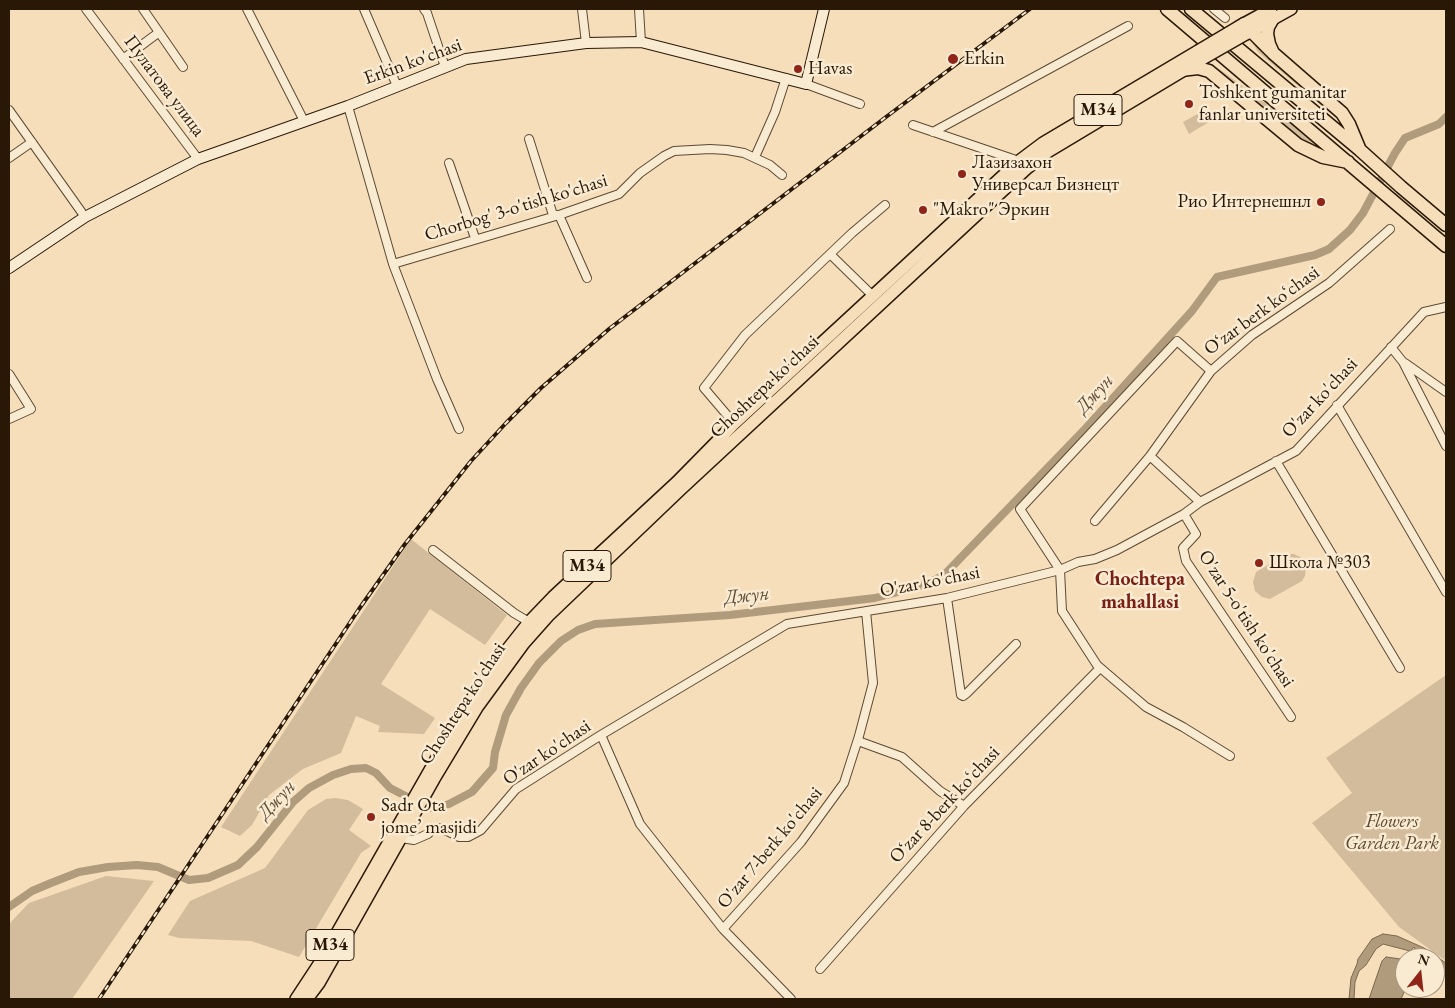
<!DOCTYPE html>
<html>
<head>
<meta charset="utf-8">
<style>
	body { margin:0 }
	#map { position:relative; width:1455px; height:1008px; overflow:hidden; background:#f6deba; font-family:"EB Garamond",serif }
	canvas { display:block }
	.frame { position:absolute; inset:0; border:10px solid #291806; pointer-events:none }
	.north { position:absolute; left:1395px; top:948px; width:50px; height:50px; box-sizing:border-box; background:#f9ead2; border:1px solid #a69680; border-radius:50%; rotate:16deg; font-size:14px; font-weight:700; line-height:20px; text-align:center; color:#291806 }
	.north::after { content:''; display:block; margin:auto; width:18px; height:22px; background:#8f2418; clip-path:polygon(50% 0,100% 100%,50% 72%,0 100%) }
</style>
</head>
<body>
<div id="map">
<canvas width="1455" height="1008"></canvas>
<div class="frame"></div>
<div class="north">N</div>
</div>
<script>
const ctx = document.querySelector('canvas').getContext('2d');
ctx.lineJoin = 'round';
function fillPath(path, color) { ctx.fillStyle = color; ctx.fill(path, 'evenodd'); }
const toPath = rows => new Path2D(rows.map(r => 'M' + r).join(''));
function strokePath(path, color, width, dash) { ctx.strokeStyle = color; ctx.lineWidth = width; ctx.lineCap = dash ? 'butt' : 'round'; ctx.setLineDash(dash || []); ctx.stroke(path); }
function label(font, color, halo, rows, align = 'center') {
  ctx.font = font + ' "EB Garamond",serif'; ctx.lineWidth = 5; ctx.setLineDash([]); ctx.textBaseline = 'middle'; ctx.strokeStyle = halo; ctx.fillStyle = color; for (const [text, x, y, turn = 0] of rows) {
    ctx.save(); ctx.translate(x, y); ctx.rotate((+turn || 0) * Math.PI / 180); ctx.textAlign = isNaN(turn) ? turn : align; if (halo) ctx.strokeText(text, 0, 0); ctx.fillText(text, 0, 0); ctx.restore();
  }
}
const green = toPath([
	[1252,42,1338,116,1346,126,1258,52],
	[1218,68,1287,119,1324,151,1301,139,1225,77],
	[1203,111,1209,122,1189,134,1183,122],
	[411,539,507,615,485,645,430,609,381,684,435,718,424,734,378,732,380,726,356,716,341,753,303,769,269,795,252,825,240,836,221,827],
	[1287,554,1294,554,1302,558,1306,567,1305,576,1302,581,1270,599,1262,597,1255,591,1253,582,1256,572],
	[1446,675,1446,961,1399,927,1312,823,1352,793,1326,758],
	[335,798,348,800,363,809,349,830,371,846,361,853,299,957,251,941,179,938,168,935,190,901,265,868,308,810,326,799],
	[106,876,154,881,72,999,9,999,9,924,29,903]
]);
const water = toPath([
	[1383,934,1397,936,1424,948,1446,963,1446,977,1435,970,1435,958,1420,958,1414,947,1410,951,1383,944,1376,949,1366,965,1359,971,1355,982,1354,999,1349,999,1351,978,1357,964,1358,959,1372,939,1383,934],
	[1386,957,1401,959,1405,961,1405,988,1406,988,1401,999,1369,999,1382,961,1386,957]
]);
const canal = toPath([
	[9,907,32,891,51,883,79,872,108,867,137,865,158,867,189,880,208,878,238,865,257,847,293,802,309,788,333,775,351,769,366,768,376,773,390,788,429,808,439,807,449,804,472,792,493,768,495,752,506,715,521,688,539,663,561,641,578,630,595,624,730,615,875,598,917,587,937,579,945,574,1086,428,1192,311,1217,277,1315,255,1329,249,1350,230,1363,213,1395,153,1405,138,1439,124,1446,117]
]);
const minor = toPath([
	[86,9,198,159],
	[143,9,183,67],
	[247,9,304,121],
	[364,9,397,86],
	[424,9,427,13,445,67],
	[582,9,586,43],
	[639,9,641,42],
	[1214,9,1225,18],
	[123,59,158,33],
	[806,84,860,104],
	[348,106,393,264,437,379,459,429],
	[9,110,85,217],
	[913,125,1019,161,1021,164],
	[933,132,1128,26],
	[529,139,553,215,559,215,587,278],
	[755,157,775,112,786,78],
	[9,158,32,142],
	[449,163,475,238],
	[830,254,873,296],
	[393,264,559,215,619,194,640,173,664,156,674,151,710,149,727,150,744,153,770,165,782,175],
	[1391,347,1403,362,1446,446],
	[1405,363,1446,392],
	[1211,371,1177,341,1020,509,1060,570,1062,611,1097,665,1146,707,1183,727,1230,756],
	[9,374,31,409,9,419],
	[1337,405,1446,592],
	[735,423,727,415,704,388,745,335,852,233,885,205],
	[1150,456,1200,502],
	[1276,461,1400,668],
	[1184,514,1196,534,1183,548,1186,561,1291,717],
	[1095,521,1150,456,1211,371,1252,335,1329,283,1390,229],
	[433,550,514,613,529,622],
	[947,598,961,695,963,696,967,693,1016,644],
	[601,735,640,824,723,929,791,999],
	[858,741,902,757,940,791,964,806],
	[401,838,414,840,428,834,432,830,438,828,447,831,459,837,468,837,481,830,516,789,601,735,787,624,947,598,1060,570,1078,562,1095,559,1117,550,1184,514,1200,502,1296,451,1424,312,1446,307],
	[723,929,801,842,844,783,859,736,873,683,866,611],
	[820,969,964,806,1100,668]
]);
const secondary = toPath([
	[9,268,85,217,198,159,348,106,466,59,586,43,641,42,806,84,824,9]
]);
const primary = toPath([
	[1240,26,1271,9],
	[1246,34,1291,9],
	[296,999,321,961,458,721,487,675,529,622,553,597,677,482,735,423,1019,161,1043,143,1198,51],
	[307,999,319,983,434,779,478,706,524,643,548,616,681,489,1026,169,1049,151,1204,58]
]);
const trunk = toPath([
	[1167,9,1446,246],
	[1191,9,1360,150,1401,187,1446,225],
	[1272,20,1268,27,1267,34,1269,44,1273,53,1342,113,1349,124,1359,148],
	[1244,24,1271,51],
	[1181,70,1198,68,1209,71,1298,145,1323,157,1348,162]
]);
const rail = toPath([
	[99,999,359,609,405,544,471,461,506,423,541,388,609,329,886,117,1030,9]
]);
const primaryBridge = toPath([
	[1198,51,1240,26],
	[1204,58,1246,34]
]);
const markers = [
	[953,59,6,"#8f2418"],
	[798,69,5,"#8f2418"],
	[1189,104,5,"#8f2418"],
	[962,174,5,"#8f2418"],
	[1321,202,5,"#8f2418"],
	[923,210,5,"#8f2418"],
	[1259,563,5,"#8f2418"],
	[371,817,5,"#8f2418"]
];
const shields = [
	[1098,110,48],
	[587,566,48],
	[330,945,48]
];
const shieldNames = [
	["M34",1098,110],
	["M34",587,566],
	["M34",330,945]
];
const poiNames = [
	["Erkin",964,59],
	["Havas",808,69],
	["Toshkent gumanitar",1199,93],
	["fanlar universiteti",1199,115],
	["Лазизахон",972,163],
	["Универсал Бизнецт",972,185],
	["Рио Интернешнл",1311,202,"right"],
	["\"Makro\" Эркин",933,210],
	["Школа №303",1269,563],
	["Sadr Ota",381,806],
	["jome’ masjidi",381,828]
];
const streetNames = [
	["Erkin ko'chasi",413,62,-20],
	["Пулатова улица",164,86,53],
	["Chorbog' 3-o'tish ko'chasi",516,208,-17],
	["Oʻzar berk koʻchasi",1262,311,-36],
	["Choshtepa ko'chasi",765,387,-43],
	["O'zar ko'chasi",1320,398,-47],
	["O'zar ko'chasi",930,582,-11],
	["O'zar 5-o'tish ko'chasi",1246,619,57],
	["Choshtepa ko'chasi",463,704,-57],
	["O'zar ko'chasi",547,753,-34],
	["Oʻzar 8-berk koʻchasi",945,805,-47],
	["O'zar 7-berk ko'chasi",770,848,-50]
];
const parkNames = [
	["Flowers",1392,822],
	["Garden Park",1392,844]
];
const waterNames = [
	["Джун",1095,394,-48],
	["Джун",747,596,-6],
	["Джун",277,800,-47]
];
const neighbourhoodNames = [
	["Chochtepa",1140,580],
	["mahallasi",1140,603]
];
fillPath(green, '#d3bc9b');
fillPath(water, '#b09b7d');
strokePath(water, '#7a674d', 1);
strokePath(canal, '#b09b7d', 8);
strokePath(minor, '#5c4a33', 10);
strokePath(secondary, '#291806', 12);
strokePath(primary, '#291806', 14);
strokePath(trunk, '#291806', 15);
strokePath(minor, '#f9ead2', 8);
strokePath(secondary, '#f9ead2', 10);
strokePath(primary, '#f6deba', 11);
strokePath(trunk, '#f6deba', 12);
strokePath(rail, '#291806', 4);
strokePath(rail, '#f9ead2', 2, [5.5]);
strokePath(primaryBridge, '#291806', 14, []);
strokePath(primaryBridge, '#f6deba', 11);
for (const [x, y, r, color] of markers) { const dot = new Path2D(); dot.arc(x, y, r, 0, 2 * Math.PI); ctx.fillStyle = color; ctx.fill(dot); strokePath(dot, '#f9ead2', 2); }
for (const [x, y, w] of shields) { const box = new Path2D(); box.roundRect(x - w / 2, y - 15.5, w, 31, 4); ctx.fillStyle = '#f9ead2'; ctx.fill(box); strokePath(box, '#291806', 1); }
label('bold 18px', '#291806', null, shieldNames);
label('19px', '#291806', '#f9ead2', poiNames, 'left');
label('19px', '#291806', '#f9ead2', streetNames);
label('italic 19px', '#5c4933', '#f9ead2', parkNames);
label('italic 20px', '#5f4c36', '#f9ead2', waterNames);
label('bold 20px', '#7a1f14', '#f9ead2', neighbourhoodNames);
</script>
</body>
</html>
